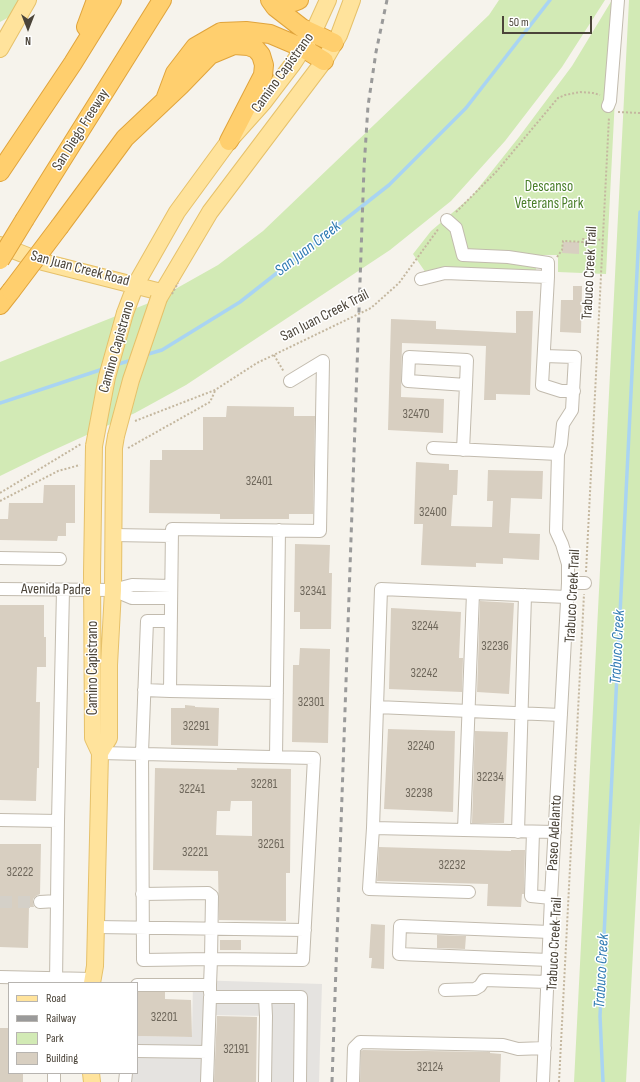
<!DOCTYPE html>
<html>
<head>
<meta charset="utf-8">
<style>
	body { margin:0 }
	#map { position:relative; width:640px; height:1082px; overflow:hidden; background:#f6f3ec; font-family:"Sofia Sans Condensed",sans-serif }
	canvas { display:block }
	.legend { position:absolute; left:8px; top:982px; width:130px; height:92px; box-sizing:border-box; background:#fff; border:1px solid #b7b4b0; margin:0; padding:5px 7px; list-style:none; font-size:12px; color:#4b4439 }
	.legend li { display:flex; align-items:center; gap:8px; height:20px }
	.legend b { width:20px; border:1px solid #b7b4b0 }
	.north { position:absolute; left:8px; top:8px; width:40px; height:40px; -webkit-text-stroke:3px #fff; paint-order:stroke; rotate:180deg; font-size:11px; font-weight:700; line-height:16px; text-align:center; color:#4b4439 }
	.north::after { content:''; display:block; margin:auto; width:14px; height:18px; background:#4b4439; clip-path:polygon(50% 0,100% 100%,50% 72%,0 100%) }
	.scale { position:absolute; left:502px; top:16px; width:90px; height:18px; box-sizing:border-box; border:2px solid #4b4439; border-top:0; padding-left:5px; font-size:12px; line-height:14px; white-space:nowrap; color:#4b4439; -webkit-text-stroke:3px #fff; paint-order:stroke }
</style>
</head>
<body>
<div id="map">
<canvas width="640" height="1082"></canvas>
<ul class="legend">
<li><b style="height:5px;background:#ffe39c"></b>Road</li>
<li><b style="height:5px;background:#9a9a9a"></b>Railway</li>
<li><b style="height:11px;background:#d2eab5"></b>Park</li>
<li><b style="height:11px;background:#d8cfc1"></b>Building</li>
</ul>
<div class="north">N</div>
<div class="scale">50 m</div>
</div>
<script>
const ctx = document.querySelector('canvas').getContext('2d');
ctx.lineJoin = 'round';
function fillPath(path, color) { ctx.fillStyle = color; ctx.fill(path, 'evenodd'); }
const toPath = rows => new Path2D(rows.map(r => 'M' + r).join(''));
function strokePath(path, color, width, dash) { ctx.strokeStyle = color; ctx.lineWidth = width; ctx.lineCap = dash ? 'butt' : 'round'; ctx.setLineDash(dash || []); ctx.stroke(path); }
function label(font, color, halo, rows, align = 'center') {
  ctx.font = font + ' "Sofia Sans Condensed",sans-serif'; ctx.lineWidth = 3; ctx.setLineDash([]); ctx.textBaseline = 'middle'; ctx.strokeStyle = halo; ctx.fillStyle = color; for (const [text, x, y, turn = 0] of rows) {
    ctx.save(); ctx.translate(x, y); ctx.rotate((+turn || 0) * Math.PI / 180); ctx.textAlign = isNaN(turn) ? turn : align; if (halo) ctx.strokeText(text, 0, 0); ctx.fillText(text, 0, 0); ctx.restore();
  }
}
const green = toPath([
	[0,0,25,0,22,10,0,22],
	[499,0,605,0,562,67,505,141,451,201,390,250,186,385,135,413,45,454,0,476,0,362,154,301,218,265,263,231,489,15],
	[612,0,620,0,606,274,558,272,558,255,537,255,536,272,426,273,413,254,431,231,472,196,519,137,572,66],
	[629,0,640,0,640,822,626,1082,574,1082]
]);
const parking = toPath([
	[193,980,322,984,319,1082,265,1082,266,1016,210,1015,208,1082,119,1082,119,1073,137,1073,137,1036,192,1037]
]);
const stream = toPath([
	[145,355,162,350,240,302,389,185,466,108,550,0],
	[115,365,132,360],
	[0,403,103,369],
	[603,1082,600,1016,640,212]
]);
const building = toPath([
	[563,242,579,242,579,254,562,253],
	[573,286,582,286,581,333,560,332,561,300,573,300],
	[516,311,533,311,530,395,496,394,496,400,484,400,486,346,402,343,401,397,444,399,443,433,388,430,391,319,436,321,436,329,516,333],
	[227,406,294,407,294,416,315,416,313,514,289,514,289,519,220,519,220,514,149,513,150,460,162,460,162,450,203,450,203,417,226,417],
	[416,462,449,464,449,470,458,470,457,495,453,495,451,526,492,527,493,501,487,501,488,470,543,471,542,499,511,498,509,533,540,534,539,560,503,558,503,564,476,563,476,567,421,565,423,524,414,524],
	[44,485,75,485,75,523,66,523,66,536,58,536,57,541,0,540,0,519,8,519,9,503,43,503],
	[295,544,330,545,329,573,332,573,331,629,300,629,300,612,294,612],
	[480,601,514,603,509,694,477,692],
	[0,605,44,605,44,637,46,637,46,667,37,667,36,702,40,702,39,768,37,768,36,801,0,800],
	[391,608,461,612,459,658,463,658,462,692,389,689],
	[300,648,330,649,328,743,292,742,293,665,299,665],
	[185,705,195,706,195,707,219,708,218,746,171,745,171,708,185,708],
	[388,729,455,731,453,812,384,809],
	[475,731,508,732,504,823,472,823],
	[155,768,237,770,237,768,291,769,290,873,286,873,286,921,219,920,218,871,153,870],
	[231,801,252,801,252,836,216,835,217,811,230,811],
	[0,844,41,844,40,894,36,896,33,899,33,903,34,907,29,907,28,948,0,947],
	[379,847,511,851,511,850,525,850,524,894,522,894,521,907,487,906,488,884,377,881],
	[371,924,385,925,384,969,371,968,372,958,369,958],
	[437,935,466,936,465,949,437,948],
	[220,940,241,940,241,950,220,950],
	[137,992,165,992,165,999,191,1000,192,1037,137,1036],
	[217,1016,257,1017,256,1082,214,1082],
	[0,1028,9,1028,9,1073,23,1073,23,1082,0,1082],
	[363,1050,490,1052,490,1053,501,1054,500,1082,360,1082,361,1051]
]);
const minorTunnel = toPath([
	[0,902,40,902]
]);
const path = toPath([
	[618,112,640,113],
	[456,212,496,172,558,98,565,95,580,92,593,93,600,95],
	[557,257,562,250,563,241,583,242,583,239,603,240],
	[274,355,284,372],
	[135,421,215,390,257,363,371,308,399,283,439,228],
	[128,448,210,402,215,391],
	[0,493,81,444],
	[0,501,58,471,80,465],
	[586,572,609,117],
	[559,1082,584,594]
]);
const minor = toPath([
	[608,106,610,101,618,0],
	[447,220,456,228,463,255,508,257,548,263,548,277],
	[421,279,445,273,548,277,542,385,561,391,574,391],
	[433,448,558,454],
	[463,450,466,385,408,381,409,357,467,360,466,385],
	[113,535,172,536],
	[0,558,60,559],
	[568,583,585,583],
	[0,589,113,590,132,585,171,586],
	[113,590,132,598,171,598],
	[171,621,147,621,142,753,143,960,211,959,210,985],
	[144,690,170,691],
	[277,693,170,691,172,529,320,531,323,361,290,381],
	[377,707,373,828,555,832],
	[561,715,377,707,381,589,567,597],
	[100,753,314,758,303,960,211,959,212,896,208,893,142,894],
	[276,757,279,530],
	[0,820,58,821],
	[373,828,369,889,469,892],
	[464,830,473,593],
	[518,832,525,595],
	[533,832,531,896,551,898],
	[40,902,57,901],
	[96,927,305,930],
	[549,960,399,954,400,926,550,932],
	[0,977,92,979],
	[56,983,58,821,63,590],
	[137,985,210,985,210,993],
	[445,990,475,989,480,986,484,980,548,982],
	[265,997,266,1016,265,1082],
	[137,1051,208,1052],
	[54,1082,54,1073],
	[125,1082,126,1073],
	[207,1082,210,997,301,997,300,1082],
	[353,1082,354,1048,360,1042,503,1045,518,1049,545,1048],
	[543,1082,551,898,568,583,568,564,562,544,556,531,558,454,561,444,563,424,572,410,575,357,544,356]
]);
const major = toPath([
	[0,49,28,0],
	[0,245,43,262,161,292],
	[159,298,210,212,324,61,339,35,352,0],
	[125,313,136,284,177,212,229,141,263,103,292,65,313,33,328,0],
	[100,753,109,738,109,665,113,590,114,448,116,436],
	[92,983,95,966,100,753,93,738,92,573,94,446],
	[91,1073,92,1082]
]);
const highway = toPath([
	[270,0,275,7,302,28,334,43],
	[283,0,294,2,299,0],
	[86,27,96,0],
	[166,97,175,73,195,47,221,32,246,31,270,34,303,48,324,61],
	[0,172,73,63,112,0],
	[25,219,162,0],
	[60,226,125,138,180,86,210,55,234,45,248,46,256,49,261,55,264,65,263,75,229,141],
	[0,305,11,291]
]);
const rail = toPath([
	[332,1082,364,168,368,106,376,52,387,0]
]);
const pathBridge = toPath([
	[172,294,178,283]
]);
const majorBridge = toPath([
	[116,436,131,380,159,298],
	[94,446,107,377,125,313]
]);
const highwayBridge = toPath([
	[0,260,25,219],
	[11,291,60,226]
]);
const numberNames = [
	["32470",416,415],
	["32401",259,482],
	["32400",433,513],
	["32341",313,592],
	["32244",425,627],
	["32236",495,647],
	["32242",424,674],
	["32301",311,703],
	["32291",196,727],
	["32240",421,747],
	["32234",490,778],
	["32281",264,785],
	["32241",192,790],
	["32238",419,794],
	["32261",271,845],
	["32221",195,853],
	["32232",452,866],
	["32222",20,873],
	["32201",164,1018],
	["32191",236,1050],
	["32124",430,1068]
];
const streetNames = [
	["Camino Capistrano",283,73,-54],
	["San Diego Freeway",81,130,-58],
	["San Juan Creek Road",80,269,15],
	["Trabuco Creek Trail",590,273,-87],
	["San Juan Creek Trail",325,316,-27],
	["Camino Capistrano",117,347,-74],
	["Avenida Padre",56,590,1],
	["Trabuco Creek Trail",573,596,-87],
	["Camino Capistrano",93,668,-90],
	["Paseo Adelanto",555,833,-87],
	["Trabuco Creek Trail",555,944,-87]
];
const parkNames = [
	["Descanso",549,187],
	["Veterans Park",549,204]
];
const waterNames = [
	["San Juan Creek",308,249,-38],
	["Trabuco Creek",618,647,-87],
	["Trabuco Creek",602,971,-87]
];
fillPath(green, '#d2eab5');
fillPath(parking, '#e5e3e0');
strokePath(stream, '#a9d4f2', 3.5);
fillPath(building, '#d8cfc1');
strokePath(minorTunnel, '#d4d0c8', 12, [12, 6]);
strokePath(minor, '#c2bbae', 14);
strokePath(major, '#e6c16a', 18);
strokePath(highway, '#e0a43c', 20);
strokePath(path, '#c4b79f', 2, [2, 2]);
strokePath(minor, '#fff', 12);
strokePath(major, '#ffe39c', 16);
strokePath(highway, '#ffcf6e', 18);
strokePath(rail, '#9a9a9a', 3, [5, 5]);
strokePath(majorBridge, '#e6c16a', 18, []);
strokePath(highwayBridge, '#e0a43c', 20, []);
strokePath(pathBridge, '#c4b79f', 2, [2, 2]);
strokePath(majorBridge, '#ffe39c', 16);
strokePath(highwayBridge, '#ffcf6e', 18);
label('13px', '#6e675b', null, numberNames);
label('15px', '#4b4439', '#fff', streetNames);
label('15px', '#4a7f2a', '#fff', parkNames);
label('italic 16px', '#2e7ab2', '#fff', waterNames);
</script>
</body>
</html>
